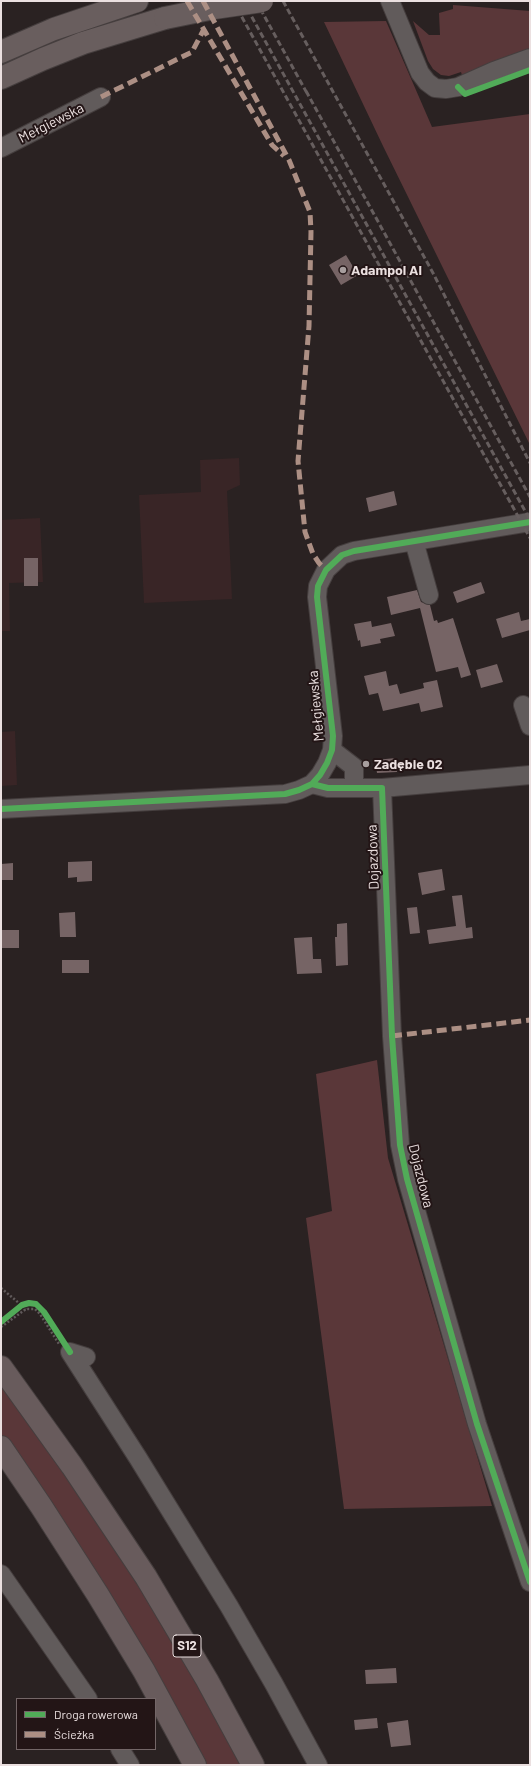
<!DOCTYPE html>
<html>
<head>
<meta charset="utf-8">
<style>
	body { margin:0 }
	#map { position:relative; width:531px; height:1766px; overflow:hidden; background:#2a2222; font-family:Barlow,sans-serif }
	canvas { display:block }
	.frame { position:absolute; inset:0; border:2px solid #ebe0e0; pointer-events:none }
	.legend { position:absolute; left:16px; top:1698px; width:140px; height:52px; box-sizing:border-box; background:#231516; border:1px solid #736667; margin:0; padding:5px 7px; list-style:none; font-size:12px; color:#ebe0e0 }
	.legend li { display:flex; align-items:center; gap:8px; height:20px }
	.legend b { width:20px; border:1px solid #736667 }
</style>
</head>
<body>
<div id="map">
<canvas width="531" height="1766"></canvas>
<div class="frame"></div>
<ul class="legend">
<li><b style="height:5px;background:#51ab58"></b>Droga rowerowa</li>
<li><b style="height:5px;background:#ac8f84"></b>Ścieżka</li>
</ul>
</div>
<script>
const ctx = document.querySelector('canvas').getContext('2d');
ctx.lineJoin = 'round';
function fillPath(path, color) { ctx.fillStyle = color; ctx.fill(path, 'evenodd'); }
const toPath = rows => new Path2D(rows.map(r => 'M' + r).join(''));
function strokePath(path, color, width, dash) { ctx.strokeStyle = color; ctx.lineWidth = width; ctx.lineCap = dash ? 'butt' : 'round'; ctx.setLineDash(dash || []); ctx.stroke(path); }
function label(font, color, halo, rows, align = 'center') {
  ctx.font = font + ' Barlow,sans-serif'; ctx.lineWidth = 4; ctx.setLineDash([]); ctx.textBaseline = 'middle'; ctx.strokeStyle = halo; ctx.fillStyle = color; for (const [text, x, y, turn = 0] of rows) {
    ctx.save(); ctx.translate(x, y); ctx.rotate((+turn || 0) * Math.PI / 180); ctx.textAlign = isNaN(turn) ? turn : align; if (halo) ctx.strokeText(text, 0, 0); ctx.fillText(text, 0, 0); ctx.restore();
  }
}
const built = toPath([
	[239,458,240,485,227,491,232,599,144,603,139,495,201,492,200,460],
	[40,518,43,582,9,583,10,631,1,631,1,520],
	[15,731,17,785,1,786,1,732]
]);
const green = toPath([
	[453,5,530,11,530,51,462,75,461,72,449,76,441,75,433,69,428,61,413,21,429,35,440,35,439,13,453,9],
	[386,21,432,127,530,114,530,445,383,146,324,22],
	[377,1060,388,1158,492,1506,344,1509,306,1218,332,1211,316,1074],
	[1,1383,128,1564,243,1765,206,1765,33,1481,1,1436]
]);
const building = toPath([
	[346,255,358,275,341,285,329,265],
	[394,491,397,505,369,512,366,498],
	[24,558,38,558,38,586,24,586],
	[481,582,485,593,457,603,453,592],
	[417,590,421,602,430,605,434,621,437,620,438,623,453,618,471,675,461,678,458,667,436,672,420,608,391,615,387,597],
	[519,612,521,621,530,619,530,630,502,638,496,619],
	[371,621,372,627,391,623,395,636,380,639,381,643,361,647,360,640,358,641,354,624],
	[497,664,503,682,481,688,476,670],
	[386,671,389,686,397,684,400,694,424,688,423,683,437,680,443,707,421,712,419,703,383,711,378,693,369,695,364,676],
	[396,758,397,772,377,773,375,760],
	[92,861,92,881,77,882,77,877,68,878,68,862],
	[13,863,13,880,1,880,1,864],
	[442,869,445,890,422,895,418,873],
	[462,895,466,928,472,927,473,938,429,944,427,930,456,926,452,896],
	[417,907,420,933,410,934,407,908],
	[75,912,76,937,60,937,59,913],
	[347,923,348,965,336,966,335,937,337,937,337,924],
	[1,930,19,930,19,948,1,948],
	[312,937,313,959,321,959,322,973,297,974,294,938],
	[62,960,89,960,89,973,62,973],
	[396,1668,397,1683,366,1684,365,1670],
	[377,1718,378,1728,355,1730,354,1720],
	[408,1720,411,1745,391,1747,387,1723]
]);
const path = toPath([
	[1,1288,26,1309],
	[1,1327,26,1309,35,1309,40,1314,59,1344]
]);
const minor = toPath([
	[390,1,420,73,427,82,435,88,446,89,458,87,494,71,530,58],
	[1,148,101,97],
	[414,541,429,595],
	[523,705,530,726],
	[332,750,354,767,354,787],
	[312,784,328,788,382,788,392,1036,400,1145,407,1179,477,1424,530,1582],
	[382,788,530,775],
	[1,809,285,794,299,790,312,784,320,775,327,763,332,750,333,736,317,597,318,586,326,570,342,555,354,551,530,522],
	[86,1357,70,1352,138,1458,229,1606,274,1684,318,1765],
	[1,1574,88,1699],
	[120,1749,130,1765]
]);
const major = toPath([
	[1,52,54,29,137,1],
	[1,78,43,59,83,43,165,18]
]);
const highway = toPath([
	[1,1367,72,1466,146,1577,207,1680,253,1765],
	[1,1447,41,1506,98,1595,144,1671,195,1765]
]);
const rail = toPath([
	[233,1,530,538],
	[243,1,530,520],
	[256,1,308,95],
	[283,1,433,273,530,463],
	[306,91,530,497]
]);
const majorBridge = toPath([
	[165,18,214,8,262,1]
]);
const quiet = toPath([
	[187,1,272,145,284,156],
	[203,1,289,160,310,212,311,232,309,326,298,461,305,532,313,554,319,563,326,570],
	[101,97,192,52,204,29],
	[392,1036,530,1020]
]);
const cycleway = toPath([
	[458,87,465,94,530,70],
	[312,784,328,788,382,788,392,1036,400,1145,407,1179,477,1424,530,1582],
	[1,809,285,794,299,790,312,784,320,775,327,763,332,750,333,736,317,597,318,586,326,570,342,555,354,551,530,522],
	[1,1322,22,1305,29,1303,36,1304,44,1312,70,1352]
]);
const markers = [
	[343,270,4,"#a79e9e"],
	[366,764,4,"#a79e9e"]
];
const shields = [
	[187,1646,28]
];
const shieldNames = [
	["S12",187,1646]
];
const streetNames = [
	["Mełgiewska",51,123,-27],
	["Mełgiewska",316,706,-95],
	["Dojazdowa",373,857,-92],
	["Dojazdowa",421,1176,76]
];
const poiNames = [
	["Adampol Al",351,270],
	["Zadębie 02",374,764]
];
fillPath(built, '#392526');
fillPath(green, '#5a3739');
fillPath(building, '#766465');
strokePath(minor, '#453e3e', 20);
strokePath(major, '#453e3e', 24);
strokePath(highway, '#453e3e', 24);
strokePath(path, '#615a5b', 2.5, [2, 2]);
strokePath(minor, '#615b5b', 18);
strokePath(major, '#695e5e', 22);
strokePath(highway, '#685b5c', 22);
strokePath(rail, '#665e5e', 3, [6, 3]);
strokePath(majorBridge, '#453e3e', 24, []);
strokePath(majorBridge, '#695e5e', 22);
strokePath(quiet, '#ac8f84', 5, [10, 5]);
strokePath(cycleway, '#51ab58', 6);
for (const [x, y, r, color] of markers) { const dot = new Path2D(); dot.arc(x, y, r, 0, 2 * Math.PI); ctx.fillStyle = color; ctx.fill(dot); strokePath(dot, '#231516', 1.5); }
for (const [x, y, w] of shields) { const box = new Path2D(); box.roundRect(x - w / 2, y - 11, w, 22, 3); ctx.fillStyle = '#231516'; ctx.fill(box); strokePath(box, '#ebe0e0', 1); }
label('bold 13px', '#ebe0e0', null, shieldNames);
label('14px', '#ebe0e0', '#231516', streetNames);
label('bold 14px', '#ebe0e0', '#231516', poiNames, 'left');
</script>
</body>
</html>
